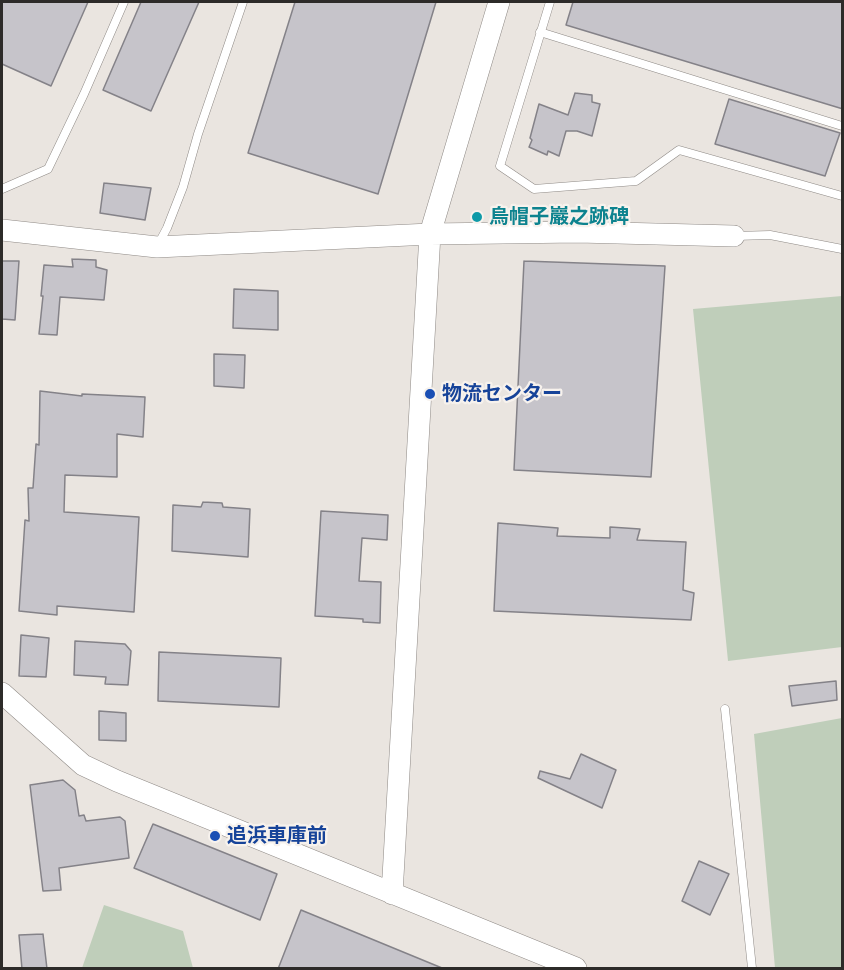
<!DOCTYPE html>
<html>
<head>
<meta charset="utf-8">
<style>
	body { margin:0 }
	#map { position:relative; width:844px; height:970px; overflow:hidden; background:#eae5e0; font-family:"Noto Sans",sans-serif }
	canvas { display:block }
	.frame { position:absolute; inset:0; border:3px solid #2d2b29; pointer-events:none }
</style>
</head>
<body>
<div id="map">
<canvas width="844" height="970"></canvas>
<div class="frame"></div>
</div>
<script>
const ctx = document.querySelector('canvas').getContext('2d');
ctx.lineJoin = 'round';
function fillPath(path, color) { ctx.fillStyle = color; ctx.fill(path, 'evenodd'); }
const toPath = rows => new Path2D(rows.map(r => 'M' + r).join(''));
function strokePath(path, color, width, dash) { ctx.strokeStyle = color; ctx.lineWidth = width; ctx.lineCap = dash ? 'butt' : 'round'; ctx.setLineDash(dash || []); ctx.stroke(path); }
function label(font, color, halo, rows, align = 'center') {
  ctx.font = font + ' "Noto Sans","Noto Sans JP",sans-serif'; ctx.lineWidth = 4.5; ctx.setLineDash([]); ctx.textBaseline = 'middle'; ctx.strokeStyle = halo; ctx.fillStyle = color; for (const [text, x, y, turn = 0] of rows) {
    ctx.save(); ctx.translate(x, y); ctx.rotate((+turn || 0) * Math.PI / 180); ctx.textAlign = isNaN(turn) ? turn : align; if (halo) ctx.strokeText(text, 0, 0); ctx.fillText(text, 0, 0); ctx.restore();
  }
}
const green = toPath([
	[842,296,842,647,728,661,693,309],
	[842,718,842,968,775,968,754,734],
	[104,905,183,931,193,968,82,968]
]);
const building = toPath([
	[2,2,88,2,51,86,2,64,2,2],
	[141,2,199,2,151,111,103,90,141,2],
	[295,2,436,2,378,194,248,153,295,2],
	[573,2,843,2,843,109,566,25,573,2],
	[575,93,592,95,592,102,600,104,592,136,577,131,566,131,559,156,548,151,547,155,529,147,532,140,530,138,539,104,568,115,575,93],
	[729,99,840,133,825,176,715,144,729,99],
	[104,183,151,188,145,220,100,213,104,183],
	[72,259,96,260,96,267,107,270,104,300,60,297,57,335,39,334,43,296,41,296,44,265,73,267,72,259],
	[2,261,19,261,15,320,2,319,2,261],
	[524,261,665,266,651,477,514,470,524,261],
	[234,289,278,291,278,330,233,328,234,289],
	[214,354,245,355,244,388,214,386,214,354],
	[40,391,82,396,82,394,145,397,143,437,117,434,117,477,65,475,64,512,139,517,134,612,57,606,57,615,19,611,25,520,29,521,28,488,33,488,36,444,39,445,40,391],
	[203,502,222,503,223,507,250,509,248,557,172,551,173,505,201,507,203,502],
	[321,511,388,515,387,540,362,538,359,581,381,582,380,623,363,622,363,619,315,616,321,511],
	[498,523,558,528,557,536,610,538,610,527,640,529,637,540,686,542,683,590,694,593,691,620,494,611,498,523],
	[21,635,49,638,46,677,19,676,21,635],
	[75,641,125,644,131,651,128,685,105,684,106,677,74,675,75,641],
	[159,652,281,658,279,707,158,701,159,652],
	[836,681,837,700,792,706,789,686,836,681],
	[99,711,126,713,126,741,99,740,99,711],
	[581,754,616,770,602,808,538,778,540,771,570,779,581,754],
	[63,780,75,790,79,816,84,815,86,821,120,817,125,821,129,858,59,868,61,890,43,891,30,785,63,780],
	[153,824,277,874,260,920,134,868,153,824],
	[699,861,729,874,710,915,682,901,699,861],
	[301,910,442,968,442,969,278,969,301,910],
	[43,934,47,969,22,969,19,935,43,934]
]);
const lane = toPath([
	[550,2,500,166,534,189,636,181,679,150,842,196],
	[540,32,842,126],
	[2,189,48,169,84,94,124,2],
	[735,236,770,235,842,249],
	[159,243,167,228,183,187,198,134,243,2],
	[725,709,752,968]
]);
const secondary = toPath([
	[2,230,157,247,430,234,578,232,734,236],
	[2,693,83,765,117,781,576,968],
	[392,894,430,234,499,2]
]);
const markers = [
	[477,217,6,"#0f9aa8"],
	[430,394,6,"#1a4fb4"],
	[215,836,6,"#1a4fb4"]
];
const cultureNames = [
	["烏帽子巖之跡碑",489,217]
];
const transitNames = [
	["物流センター",442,394],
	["追浜車庫前",227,836]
];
fillPath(green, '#bfceba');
fillPath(building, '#c6c4ca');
strokePath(building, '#848288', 1.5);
strokePath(lane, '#8f8a86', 9);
strokePath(secondary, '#8f8a86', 22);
strokePath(lane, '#fff', 8);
strokePath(secondary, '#fff', 21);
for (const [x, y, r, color] of markers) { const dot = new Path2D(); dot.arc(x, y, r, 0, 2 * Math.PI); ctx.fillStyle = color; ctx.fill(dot); strokePath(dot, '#f7f2ed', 2); }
label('bold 20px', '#0d838f', '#f7f2ed', cultureNames, 'left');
label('bold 20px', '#164399', '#f7f2ed', transitNames, 'left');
</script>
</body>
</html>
